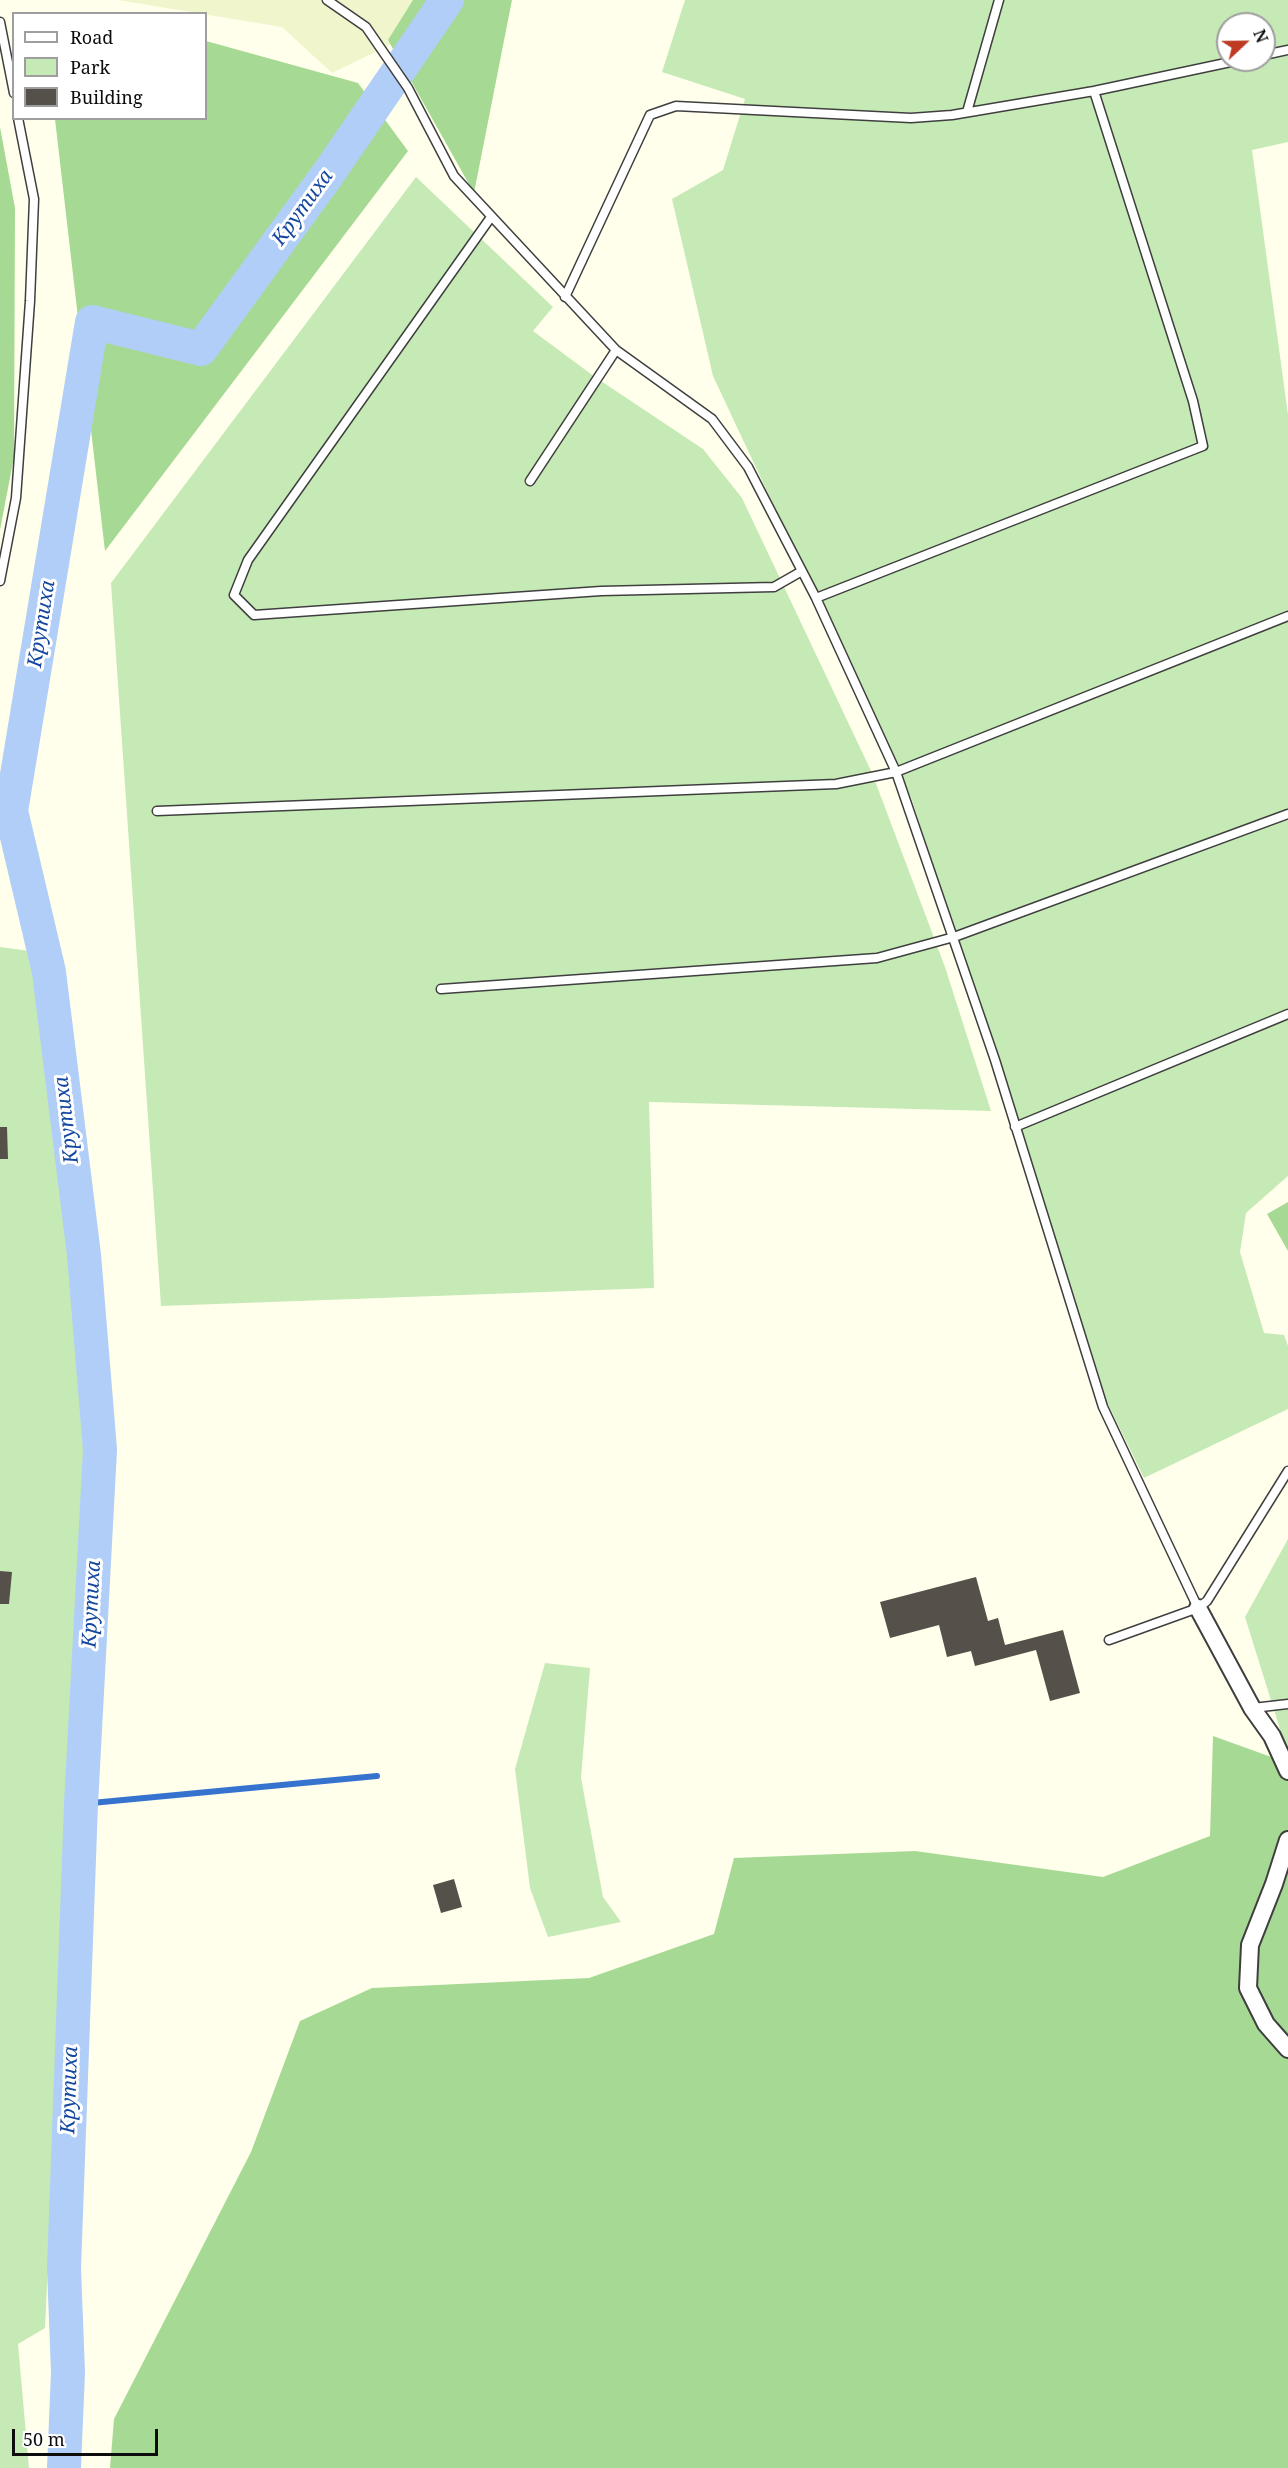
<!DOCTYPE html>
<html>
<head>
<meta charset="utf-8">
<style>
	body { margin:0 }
	#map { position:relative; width:1288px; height:2468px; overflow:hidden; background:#ffffec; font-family:"Noto Serif",serif }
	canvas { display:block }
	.legend { position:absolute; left:12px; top:12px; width:195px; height:108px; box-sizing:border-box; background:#fff; border:2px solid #9e9e9e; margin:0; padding:8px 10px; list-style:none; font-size:18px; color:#0c0c0c }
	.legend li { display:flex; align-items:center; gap:12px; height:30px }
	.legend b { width:30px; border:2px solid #9e9e9e }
	.north { position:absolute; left:1216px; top:12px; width:60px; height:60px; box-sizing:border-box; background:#fff; border:2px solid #9e9e9e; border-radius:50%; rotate:68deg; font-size:16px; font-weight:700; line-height:24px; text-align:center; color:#0c0c0c }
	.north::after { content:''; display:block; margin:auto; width:21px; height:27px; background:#be3a22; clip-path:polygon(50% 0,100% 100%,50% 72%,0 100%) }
	.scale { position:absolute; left:12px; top:2429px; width:146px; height:27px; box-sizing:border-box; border:3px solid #0c0c0c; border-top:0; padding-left:8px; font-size:18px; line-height:21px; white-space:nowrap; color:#0c0c0c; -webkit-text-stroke:4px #fff; paint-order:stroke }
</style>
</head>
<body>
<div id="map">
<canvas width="1288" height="2468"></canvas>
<ul class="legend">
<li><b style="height:8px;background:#fff"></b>Road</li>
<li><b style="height:16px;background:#c6eab5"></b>Park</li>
<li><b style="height:16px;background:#555049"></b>Building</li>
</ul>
<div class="north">N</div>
<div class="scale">50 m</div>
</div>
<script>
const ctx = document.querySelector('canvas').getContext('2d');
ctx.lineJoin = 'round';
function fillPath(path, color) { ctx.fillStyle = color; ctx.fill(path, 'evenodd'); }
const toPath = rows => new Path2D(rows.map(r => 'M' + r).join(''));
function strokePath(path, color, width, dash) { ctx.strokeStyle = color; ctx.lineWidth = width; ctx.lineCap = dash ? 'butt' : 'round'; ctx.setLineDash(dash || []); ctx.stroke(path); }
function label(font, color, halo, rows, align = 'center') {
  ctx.font = font + ' "Noto Serif",serif'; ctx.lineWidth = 6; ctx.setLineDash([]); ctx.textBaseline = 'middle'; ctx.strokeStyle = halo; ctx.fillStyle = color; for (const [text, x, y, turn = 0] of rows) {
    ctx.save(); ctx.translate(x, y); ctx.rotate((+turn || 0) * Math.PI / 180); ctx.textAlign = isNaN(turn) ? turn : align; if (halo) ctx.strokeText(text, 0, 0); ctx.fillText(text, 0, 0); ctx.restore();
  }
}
const farmland = toPath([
	[118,0,420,0,416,32,332,73,282,27]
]);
const green = toPath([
	[685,0,1288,0,1288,142,1252,150,1288,415,1288,1176,1246,1213,1240,1252,1264,1333,1284,1335,1288,1346,1288,1409,1144,1478,1102,1392,912,800,713,376,672,199,723,170,745,99,662,72],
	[1228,24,1264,24,1264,60,1228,60],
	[416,177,553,307,533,331,595,377,703,449,742,498,872,773,945,967,991,1111,649,1102,654,1288,161,1306,111,583],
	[0,947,37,952,95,1435,58,2049,45,2328,18,2344,29,2468,0,2468],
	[1288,1539,1288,1755,1245,1617],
	[545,1663,590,1668,581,1778,603,1897,621,1922,548,1937,530,1888,515,1769]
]);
const forest = toPath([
	[413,0,512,0,474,193,388,40],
	[206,41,358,83,408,151,105,551,55,119,206,118],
	[0,127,15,208,14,457,0,530],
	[1288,1202,1288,1251,1267,1214],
	[1213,1736,1288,1763,1288,2468,110,2468,114,2419,251,2152,300,2021,372,1988,589,1978,714,1934,734,1858,915,1851,1103,1877,1210,1836]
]);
const stream = toPath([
	[81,1804,377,1776]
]);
const river = toPath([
	[64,2468,68,2372,64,2268,81,1804,100,1450,84,1255,49,972,11,811,92,322,201,349,328,174,447,0]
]);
const building = toPath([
	[0,1127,7,1127,8,1159,0,1159],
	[0,1571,12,1572,9,1604,0,1604],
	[976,1577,988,1621,998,1618,1005,1645,1063,1630,1080,1693,1050,1701,1036,1650,975,1666,971,1651,947,1657,939,1625,890,1638,880,1602],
	[454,1879,462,1907,441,1913,433,1885]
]);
const service = toPath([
	[327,0,366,27,408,88,454,176,616,350,712,419,748,467,816,598,896,772,995,1060,1103,1407,1198,1608],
	[0,22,14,93],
	[1264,55,1288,50],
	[967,112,999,0],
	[491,217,248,560,234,595,254,615,601,591,774,587,802,571],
	[565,297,650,115,676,106,911,118,952,115,1094,91],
	[530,481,616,350],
	[0,581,16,498,30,301,34,199,18,118],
	[816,598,1203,446,1193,401,1094,91,1240,60],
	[157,811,836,784,896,772,1288,616],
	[441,989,877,958,954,937,1288,814],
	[1015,1127,1288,1014],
	[1109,1640,1198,1608,1207,1601,1288,1471],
	[1253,1708,1288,1704]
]);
const minor = toPath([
	[1198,1608,1252,1708,1272,1736,1288,1771],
	[1288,1840,1274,1884,1250,1945,1248,1988,1266,2024,1288,2049]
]);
const waterNames = [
	["Крутиха",303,208,-54],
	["Крутиха",42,624,-81],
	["Крутиха",67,1120,-97],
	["Крутиха",92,1604,-87],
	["Крутиха",70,2090,-88]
];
fillPath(farmland, '#f0f5cc');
fillPath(green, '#c6eab5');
fillPath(forest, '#a6da94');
strokePath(stream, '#3673cf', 6);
strokePath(river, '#b0cef7', 34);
fillPath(building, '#555049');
strokePath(service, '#3f3f3f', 11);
strokePath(minor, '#3f3f3f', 20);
strokePath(service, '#fff', 8);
strokePath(minor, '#fff', 16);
label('italic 20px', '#1447a0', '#fff', waterNames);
</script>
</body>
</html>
